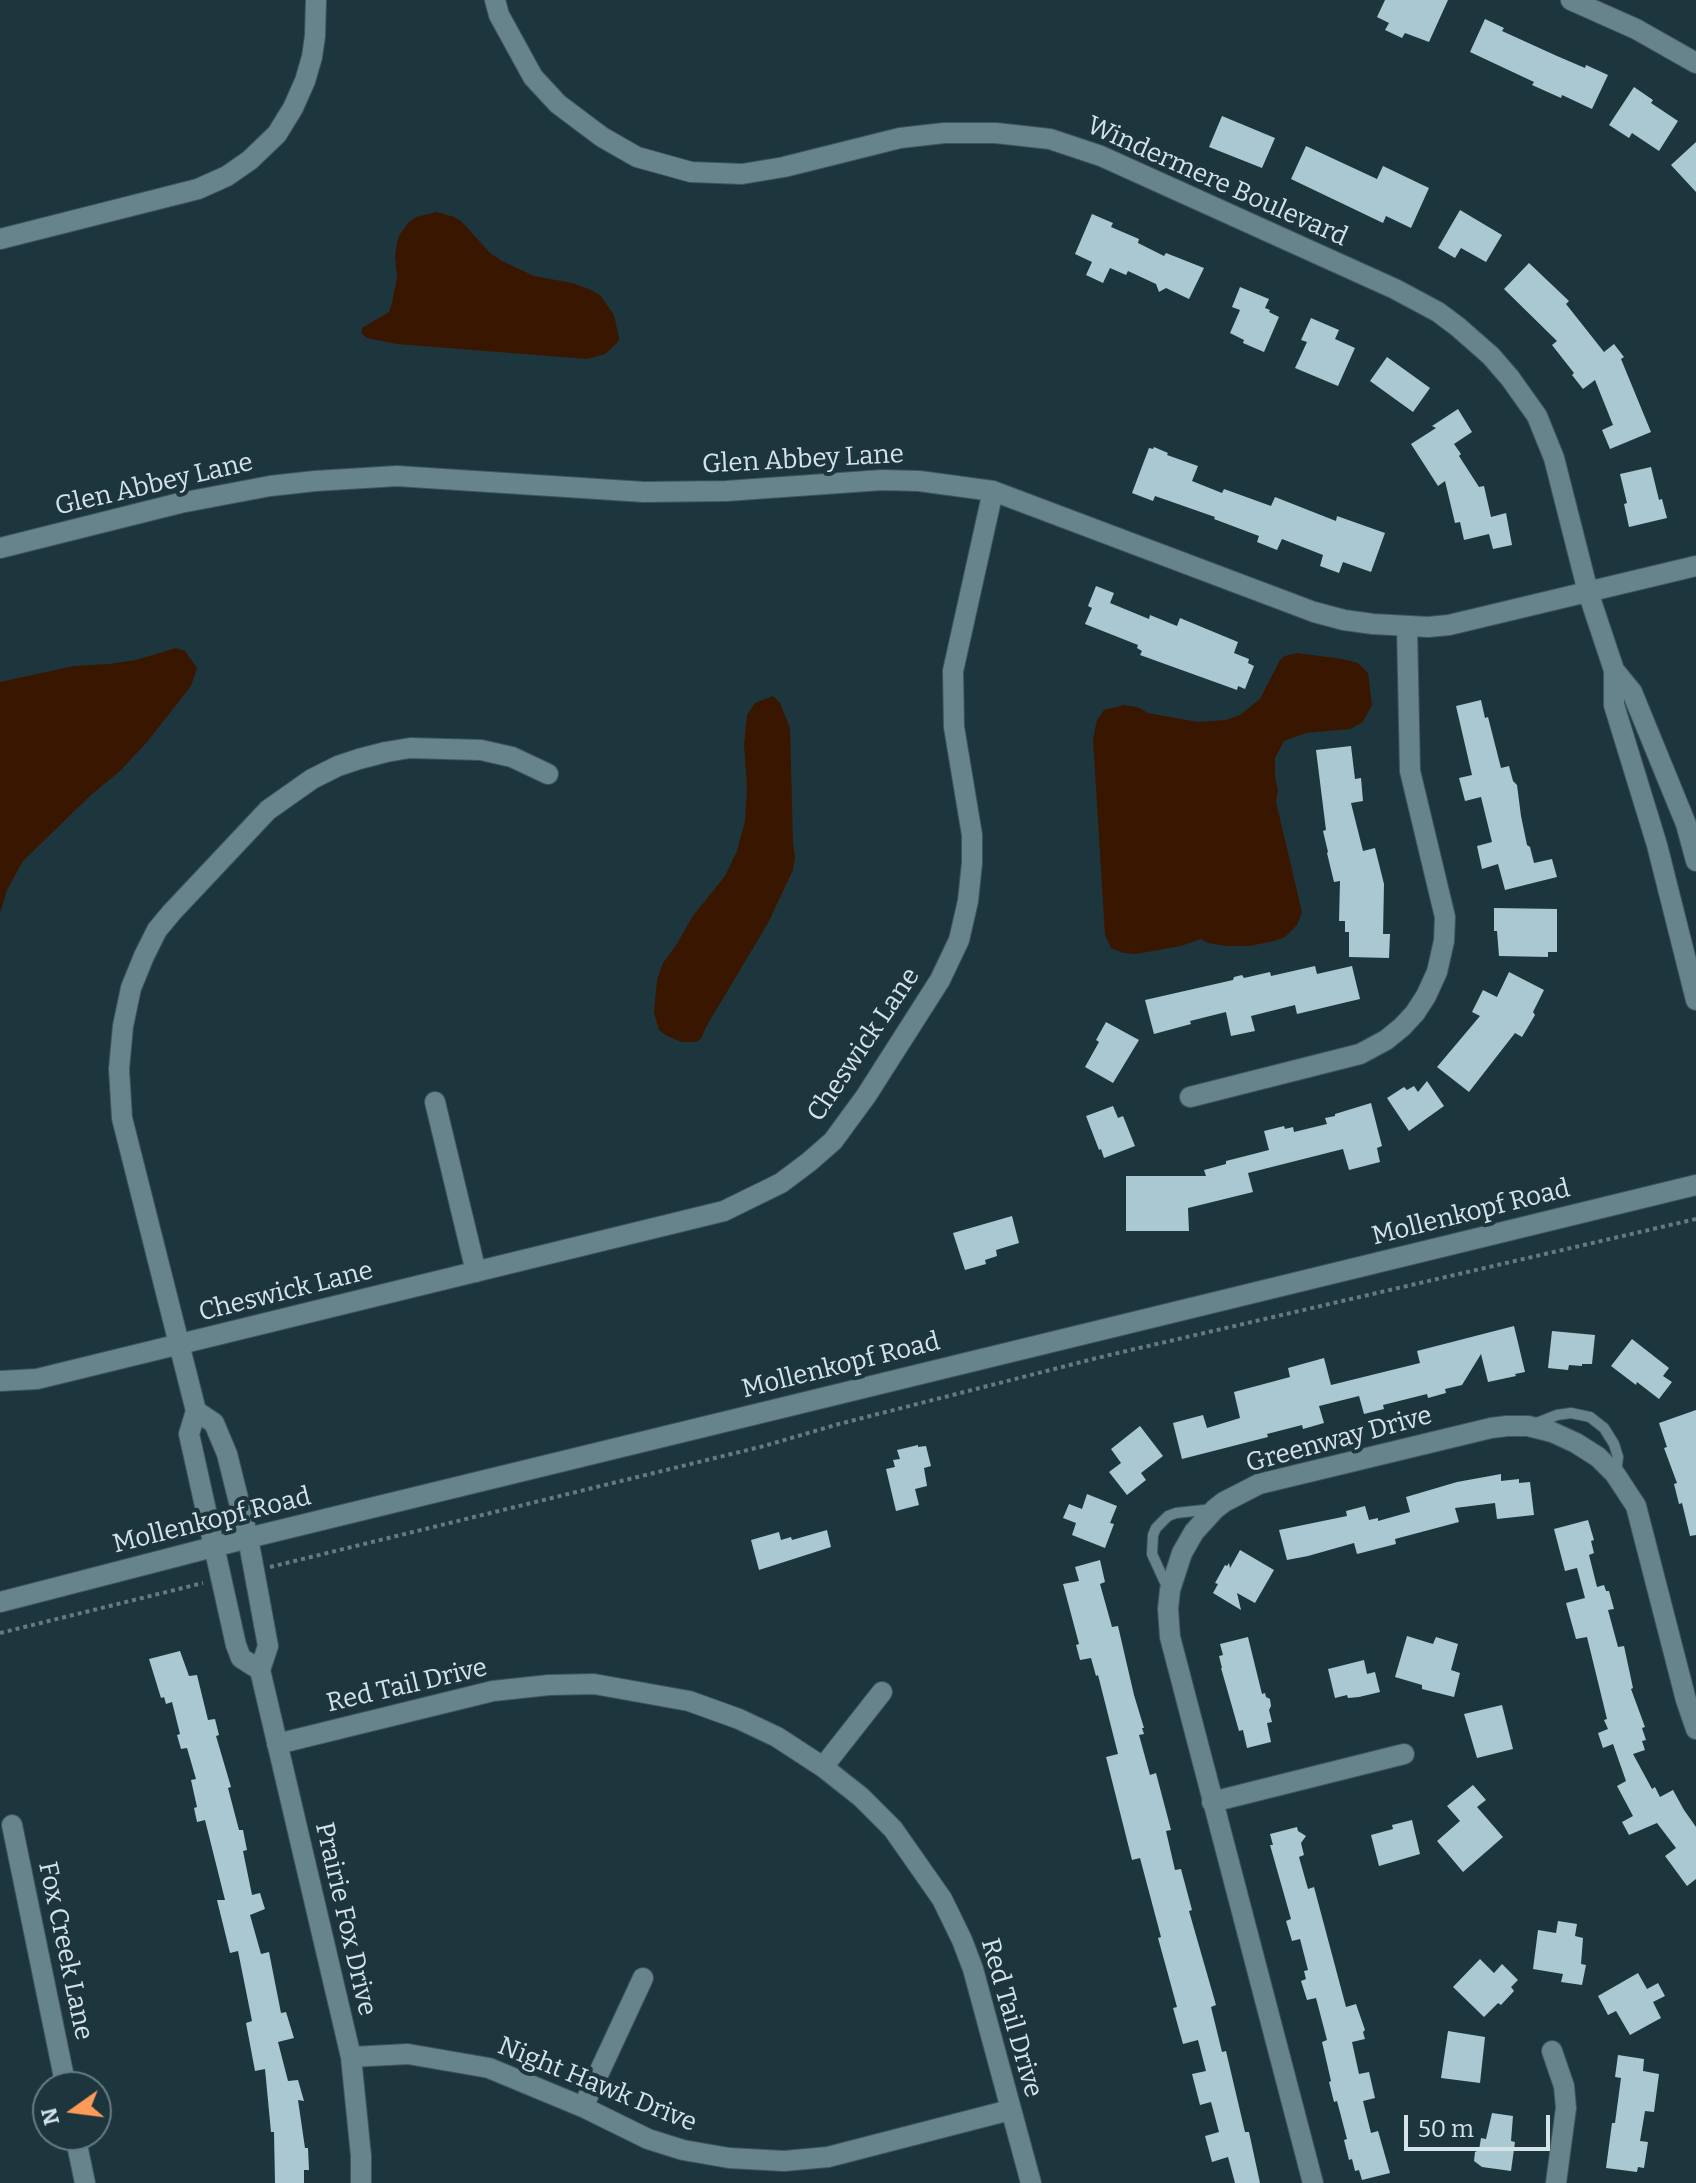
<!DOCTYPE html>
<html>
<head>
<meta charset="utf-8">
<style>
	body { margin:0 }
	#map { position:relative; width:1696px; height:2183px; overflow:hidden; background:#1d363e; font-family:Bitter,serif }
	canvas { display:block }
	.north { position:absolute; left:32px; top:2071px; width:80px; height:80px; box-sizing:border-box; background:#1d363e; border:2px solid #667b82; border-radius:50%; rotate:256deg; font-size:22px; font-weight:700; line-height:32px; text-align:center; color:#d4e3e8 }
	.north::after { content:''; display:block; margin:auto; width:28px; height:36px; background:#fe9c57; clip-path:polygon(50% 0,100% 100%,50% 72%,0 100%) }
	.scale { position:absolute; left:1404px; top:2115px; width:146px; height:36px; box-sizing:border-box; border:4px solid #d4e3e8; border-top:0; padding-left:10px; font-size:24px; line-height:28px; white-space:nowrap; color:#d4e3e8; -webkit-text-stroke:6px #1d363e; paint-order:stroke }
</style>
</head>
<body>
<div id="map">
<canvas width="1696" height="2183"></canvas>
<div class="north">N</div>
<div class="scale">50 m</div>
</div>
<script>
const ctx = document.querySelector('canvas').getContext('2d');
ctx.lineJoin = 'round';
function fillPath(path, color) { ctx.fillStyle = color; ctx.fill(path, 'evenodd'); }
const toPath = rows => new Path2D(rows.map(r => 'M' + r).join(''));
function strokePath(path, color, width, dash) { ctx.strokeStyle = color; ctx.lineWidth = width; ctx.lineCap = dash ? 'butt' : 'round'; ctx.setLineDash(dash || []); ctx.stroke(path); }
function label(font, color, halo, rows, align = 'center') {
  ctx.font = font + ' Bitter,serif'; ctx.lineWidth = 8; ctx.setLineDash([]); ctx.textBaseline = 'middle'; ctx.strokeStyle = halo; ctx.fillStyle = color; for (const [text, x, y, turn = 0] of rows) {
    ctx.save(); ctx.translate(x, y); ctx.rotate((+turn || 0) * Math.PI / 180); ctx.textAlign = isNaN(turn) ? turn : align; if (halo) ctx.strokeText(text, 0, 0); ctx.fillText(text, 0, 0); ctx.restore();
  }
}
const water = toPath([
	[437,212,454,217,461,221,490,253,502,261,534,276,572,283,589,289,600,295,614,315,619,338,618,342,605,354,587,359,397,344,367,338,361,333,362,328,389,312,391,307,397,278,395,256,397,242,400,234,409,222,416,217],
	[176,648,185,651,197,668,191,686,147,742,120,771,92,794,23,861,7,890,0,913,0,682,74,666,109,664,136,660],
	[1297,653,1342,659,1358,663,1368,673,1372,705,1363,722,1350,729,1306,733,1284,741,1275,758,1275,777,1278,790,1276,802,1302,912,1297,925,1285,937,1274,941,1249,946,1226,946,1208,943,1201,939,1181,946,1136,954,1123,953,1111,948,1105,935,1093,739,1097,720,1104,710,1124,705,1137,707,1148,713,1198,722,1226,720,1240,715,1260,699,1280,660,1285,656],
	[773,696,780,703,790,728,793,843,795,857,793,870,768,923,706,1027,701,1039,696,1042,682,1042,667,1036,659,1030,654,1013,657,980,663,963,677,944,692,917,725,876,737,851,745,821,747,787,744,745,747,715,755,703]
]);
const building = toPath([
	[1385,0,1448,0,1429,42,1405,33,1402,38,1385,30,1389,23,1377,17],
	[1485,19,1504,28,1502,31,1557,56,1585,68,1586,65,1608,75,1592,109,1562,95,1561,98,1532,85,1534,82,1470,52],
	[1634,87,1653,100,1651,103,1678,121,1659,151,1632,133,1629,138,1609,125],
	[1222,116,1275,138,1262,168,1209,147],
	[1696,142,1696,192,1671,165],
	[1306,146,1377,179,1383,166,1429,188,1411,228,1386,216,1383,223,1291,179],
	[1460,210,1502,235,1486,262,1461,248,1455,258,1438,248],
	[1092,214,1113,223,1111,227,1139,239,1138,243,1164,256,1166,253,1204,268,1189,299,1166,288,1159,292,1156,284,1128,271,1126,275,1110,268,1103,283,1086,275,1092,262,1075,254],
	[1529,263,1569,301,1566,304,1604,352,1614,344,1624,357,1621,359,1651,432,1610,449,1602,430,1613,425,1595,380,1583,389,1572,375,1574,373,1552,345,1557,341,1504,289],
	[1240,287,1269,299,1265,308,1270,310,1269,312,1279,317,1264,352,1243,343,1244,340,1230,333,1240,310,1232,307],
	[1311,318,1339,330,1335,339,1355,348,1338,386,1295,368,1307,342,1301,340],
	[1387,357,1430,388,1413,412,1370,381],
	[1458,409,1472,432,1454,444,1461,454,1459,456,1479,487,1484,486,1491,517,1506,513,1512,545,1493,549,1489,534,1464,540,1460,522,1455,523,1445,481,1438,486,1411,444,1436,428,1432,426],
	[1154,447,1168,453,1167,455,1198,466,1192,481,1222,493,1224,489,1271,506,1275,497,1336,521,1337,516,1385,533,1371,572,1343,562,1339,573,1320,566,1323,555,1282,539,1277,550,1257,542,1259,536,1214,519,1215,517,1155,496,1153,501,1132,493,1149,448,1153,449],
	[1651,467,1659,500,1662,499,1667,518,1629,527,1624,504,1627,503,1620,474],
	[1096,586,1114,593,1110,603,1149,619,1150,615,1177,626,1180,618,1238,642,1234,653,1249,659,1248,663,1254,666,1245,689,1238,686,1237,690,1140,655,1142,651,1137,648,1138,645,1085,624,1092,608,1088,606],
	[1481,700,1485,718,1488,717,1501,768,1509,766,1513,781,1517,785,1521,816,1527,845,1530,847,1534,863,1552,859,1557,877,1505,890,1498,864,1482,869,1477,846,1492,842,1481,797,1465,801,1459,778,1472,775,1456,706],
	[1351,746,1355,779,1361,778,1363,801,1351,803,1363,851,1375,848,1384,884,1383,934,1390,934,1389,958,1349,957,1349,932,1345,932,1345,921,1339,921,1340,881,1334,882,1327,853,1328,852,1323,831,1326,830,1316,750],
	[1494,908,1557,909,1557,952,1548,952,1548,957,1499,956,1497,931,1494,931],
	[1315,966,1317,974,1352,966,1360,999,1297,1014,1295,1005,1251,1016,1255,1031,1231,1036,1226,1012,1190,1021,1191,1024,1154,1034,1145,1000,1233,980,1234,977,1242,975,1244,978,1270,972,1271,976],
	[1509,972,1544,990,1533,1012,1535,1015,1522,1037,1515,1033,1469,1092,1437,1067,1480,1016,1472,1012,1483,990,1497,997],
	[1106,1022,1139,1040,1113,1083,1085,1067,1099,1042,1096,1040],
	[1427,1081,1444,1106,1409,1131,1387,1098,1404,1087,1407,1090,1414,1086,1418,1092],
	[1371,1103,1382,1146,1377,1148,1380,1162,1349,1170,1343,1149,1248,1173,1253,1192,1188,1208,1189,1231,1126,1231,1126,1176,1206,1176,1204,1170,1226,1164,1226,1161,1269,1150,1264,1131,1284,1126,1285,1129,1293,1127,1294,1132,1327,1124,1325,1118,1335,1116,1335,1114],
	[1113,1106,1118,1118,1123,1116,1135,1146,1104,1158,1101,1149,1099,1150,1086,1116],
	[1012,1216,1019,1243,996,1250,997,1256,985,1260,986,1264,965,1270,953,1233],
	[1514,1326,1525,1372,1515,1374,1516,1376,1488,1382,1481,1354,1462,1385,1445,1389,1446,1393,1428,1398,1427,1394,1383,1405,1384,1409,1364,1414,1359,1396,1319,1406,1324,1423,1303,1429,1302,1425,1267,1434,1268,1437,1182,1459,1173,1423,1203,1415,1207,1428,1240,1418,1234,1392,1290,1377,1288,1368,1324,1358,1331,1385,1420,1363,1417,1351],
	[1552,1331,1595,1335,1592,1364,1582,1364,1582,1366,1569,1365,1568,1370,1548,1368],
	[1632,1339,1669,1368,1663,1376,1672,1382,1659,1399,1637,1382,1636,1385,1611,1366],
	[1696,1410,1696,1535,1690,1536,1682,1503,1679,1504,1674,1484,1677,1483,1664,1448,1667,1447,1659,1423],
	[1140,1426,1163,1456,1141,1473,1146,1480,1127,1495,1109,1472,1121,1463,1111,1449],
	[918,1445,918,1447,926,1446,931,1466,924,1468,927,1486,915,1489,919,1505,896,1511,886,1469,895,1467,893,1460,900,1459,897,1450],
	[1501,1474,1501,1481,1519,1479,1519,1483,1530,1482,1534,1515,1497,1519,1495,1503,1455,1508,1459,1522,1395,1539,1396,1544,1357,1554,1354,1543,1308,1556,1287,1560,1279,1530,1347,1516,1346,1511,1365,1506,1369,1520,1378,1518,1378,1521,1410,1512,1406,1497,1457,1482],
	[1087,1494,1117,1506,1110,1523,1114,1524,1105,1548,1072,1535,1076,1523,1063,1518,1069,1504,1082,1509],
	[1588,1520,1594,1540,1591,1541,1594,1553,1589,1555,1597,1587,1604,1585,1606,1591,1609,1591,1614,1609,1608,1610,1618,1647,1624,1646,1633,1688,1631,1689,1645,1727,1642,1728,1646,1740,1642,1741,1645,1750,1633,1754,1652,1789,1655,1787,1660,1797,1673,1790,1684,1810,1696,1827,1696,1879,1687,1886,1665,1856,1676,1848,1657,1823,1629,1835,1622,1822,1633,1816,1617,1786,1626,1781,1613,1744,1603,1748,1598,1733,1608,1729,1604,1720,1607,1719,1587,1637,1576,1639,1566,1603,1585,1598,1577,1568,1565,1571,1554,1529],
	[827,1530,831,1547,759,1570,751,1540,779,1532,781,1540,791,1537,792,1540],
	[1240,1550,1274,1570,1255,1603,1237,1593,1241,1610,1213,1593,1218,1584,1215,1583,1225,1565,1227,1566,1229,1563,1230,1568],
	[1100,1560,1105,1582,1100,1584,1112,1627,1118,1626,1134,1695,1144,1728,1142,1728,1144,1734,1139,1735,1150,1775,1156,1773,1171,1830,1166,1831,1175,1870,1181,1869,1192,1910,1189,1911,1216,2005,1211,2007,1222,2052,1226,2051,1245,2132,1249,2132,1260,2183,1235,2183,1228,2157,1212,2162,1205,2136,1219,2132,1211,2102,1200,2105,1192,2074,1206,2071,1198,2040,1183,2044,1173,2008,1177,2007,1158,1938,1161,1937,1140,1858,1132,1860,1106,1757,1118,1754,1098,1675,1096,1676,1091,1658,1080,1660,1076,1645,1079,1644,1063,1584,1079,1581,1075,1567],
	[1407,1636,1433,1644,1436,1637,1458,1644,1451,1670,1460,1673,1454,1697,1422,1689,1422,1685,1395,1677],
	[1248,1637,1262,1694,1265,1693,1266,1697,1270,1699,1271,1706,1269,1710,1272,1722,1267,1723,1271,1742,1247,1748,1243,1730,1239,1731,1221,1668,1222,1668,1219,1656,1223,1655,1220,1644],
	[180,1651,189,1676,197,1675,208,1720,215,1719,219,1735,216,1736,231,1787,228,1788,239,1830,243,1830,247,1850,243,1851,252,1895,260,1893,265,1909,250,1915,261,1954,269,1952,281,2013,286,2012,294,2038,278,2042,288,2081,298,2080,304,2101,298,2100,305,2148,308,2148,309,2170,304,2170,304,2183,275,2183,274,2132,271,2132,265,2069,255,2071,246,2023,252,2021,238,1951,230,1953,217,1900,225,1900,205,1820,197,1822,194,1808,197,1807,191,1780,196,1779,187,1748,181,1749,177,1735,180,1734,172,1702,166,1704,164,1697,161,1698,149,1659],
	[1364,1660,1367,1674,1375,1672,1380,1692,1359,1697,1348,1698,1347,1695,1335,1698,1328,1669],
	[1502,1705,1513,1749,1477,1758,1464,1714],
	[1473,1785,1486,1800,1477,1807,1503,1837,1463,1872,1437,1841,1460,1821,1447,1806],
	[1412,1820,1420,1854,1379,1866,1371,1835,1393,1829,1392,1825],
	[1297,1827,1298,1831,1306,1836,1301,1843,1304,1855,1299,1857,1308,1889,1314,1887,1346,2007,1356,2004,1365,2030,1363,2032,1365,2039,1352,2042,1359,2074,1369,2072,1375,2098,1363,2101,1371,2133,1378,2131,1390,2173,1362,2180,1359,2170,1355,2171,1352,2159,1349,2160,1344,2140,1347,2139,1337,2101,1334,2102,1329,2082,1331,2081,1322,2042,1327,2040,1316,1998,1307,2000,1301,1981,1306,1979,1304,1971,1308,1970,1300,1939,1292,1941,1286,1921,1291,1919,1270,1845,1273,1845,1270,1834],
	[1558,1921,1577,1924,1575,1936,1583,1938,1581,1964,1586,1965,1582,1985,1561,1982,1563,1974,1533,1969,1538,1930,1556,1933],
	[1480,1959,1494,1973,1502,1964,1518,1980,1511,1987,1514,1991,1501,2005,1498,2003,1484,2017,1453,1987],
	[1638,1973,1647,1989,1658,1983,1665,1996,1653,2002,1661,2018,1630,2035,1616,2011,1608,2015,1598,1996],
	[1448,2031,1485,2037,1480,2083,1441,2078],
	[1618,2055,1644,2059,1643,2071,1659,2074,1654,2112,1645,2111,1640,2141,1648,2142,1644,2168,1638,2167,1637,2172,1606,2168,1612,2123,1615,2123,1621,2078,1615,2077],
	[1492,2113,1513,2116,1511,2141,1515,2142,1511,2171,1482,2167,1474,2161,1475,2152,1479,2150,1481,2138,1486,2139]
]);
const path = toPath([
	[270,1567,764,1446,839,1424,1105,1356,1696,1219],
	[0,1633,203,1583]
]);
const service = toPath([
	[1534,1424,1557,1415,1571,1413,1590,1417,1604,1428,1614,1444,1618,1457,1616,1472],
	[1168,1589,1152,1554,1153,1535,1156,1528,1168,1516,1176,1513,1213,1509]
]);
const minor = toPath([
	[495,0,499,15,533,77,558,104,602,137,637,157,691,172,742,174,784,167,900,138,944,133,996,133,1050,139,1101,156,1395,289,1438,312,1458,327,1491,356,1510,378,1537,416,1554,458,1588,592,1614,670,1632,692,1686,824,1696,861],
	[1571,0,1636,29,1696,63],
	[0,239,198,189,227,176,250,160,277,134,293,108,305,81,312,57,315,36,316,0],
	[0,548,180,503,270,486,315,481,397,476,644,492,726,491,882,480,919,481,993,491,1314,612,1344,620,1373,624,1428,627,1449,625,1696,566],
	[1614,670,1614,705,1657,845,1696,1000],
	[1190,1097,1360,1054,1386,1040,1402,1027,1415,1013,1426,996,1437,972,1444,941,1445,917,1410,771,1407,627],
	[435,1102,476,1272],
	[0,1381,37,1379,724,1211,781,1183,809,1162,833,1141,866,1096,940,980,959,940,968,901,972,863,972,835,954,727,953,671,993,491],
	[196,1411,214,1423,227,1454,248,1538,268,1646,260,1670,351,2057,361,2156,361,2183],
	[260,1670,241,1658,236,1645,189,1434,196,1411,122,1118,119,1069,123,1026,131,988,144,956,157,930,172,912,268,810,312,779,338,766,359,759,386,752,410,748,481,750,512,757,548,774],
	[277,1744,493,1691,549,1685,594,1684,689,1701,739,1719,777,1737,823,1767,861,1797,893,1829,942,1899,962,1940,973,1969,1031,2183],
	[823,1767,882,1692],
	[1212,1802,1404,1754],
	[12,1825,66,2087],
	[1552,2051,1564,2086,1566,2108,1556,2183],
	[351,2057,408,2054,489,2068,583,2107,648,2139,683,2150,729,2158,784,2161,828,2157,1010,2110],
	[583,2107,643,1978],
	[75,2135,85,2183],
	[1313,2183,1170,1637,1168,1609,1170,1590,1182,1553,1194,1532,1215,1509,1224,1502,1259,1484,1491,1428,1507,1426,1528,1426,1552,1432,1576,1443,1598,1457,1615,1474,1636,1506,1686,1700,1696,1729]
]);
const tertiary = toPath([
	[0,1602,248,1538,1696,1185]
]);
const streetNames = [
	["Windermere Boulevard",1217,182,24],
	["Glen Abbey Lane",803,460,-3],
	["Glen Abbey Lane",154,485,-13],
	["Cheswick Lane",864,1045,-56],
	["Mollenkopf Road",1471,1213,-14],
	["Cheswick Lane",286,1292,-14],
	["Mollenkopf Road",841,1366,-14],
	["Greenway Drive",1339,1440,-15],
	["Mollenkopf Road",212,1521,-14],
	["Red Tail Drive",407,1686,-13],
	["Prairie Fox Drive",345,1919,77],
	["Fox Creek Lane",65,1951,78],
	["Red Tail Drive",1011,2018,74],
	["Night Hawk Drive",597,2085,22]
];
fillPath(water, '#391600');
fillPath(building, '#aac8d1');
strokePath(service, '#3e555c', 12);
strokePath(minor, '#3e555c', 22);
strokePath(tertiary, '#3e555c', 22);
strokePath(path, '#657a81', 4, [4, 4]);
strokePath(service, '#67838b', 10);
strokePath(minor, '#67838b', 20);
strokePath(tertiary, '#67838b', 20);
label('26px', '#d4e3e8', '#1d363e', streetNames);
</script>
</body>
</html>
